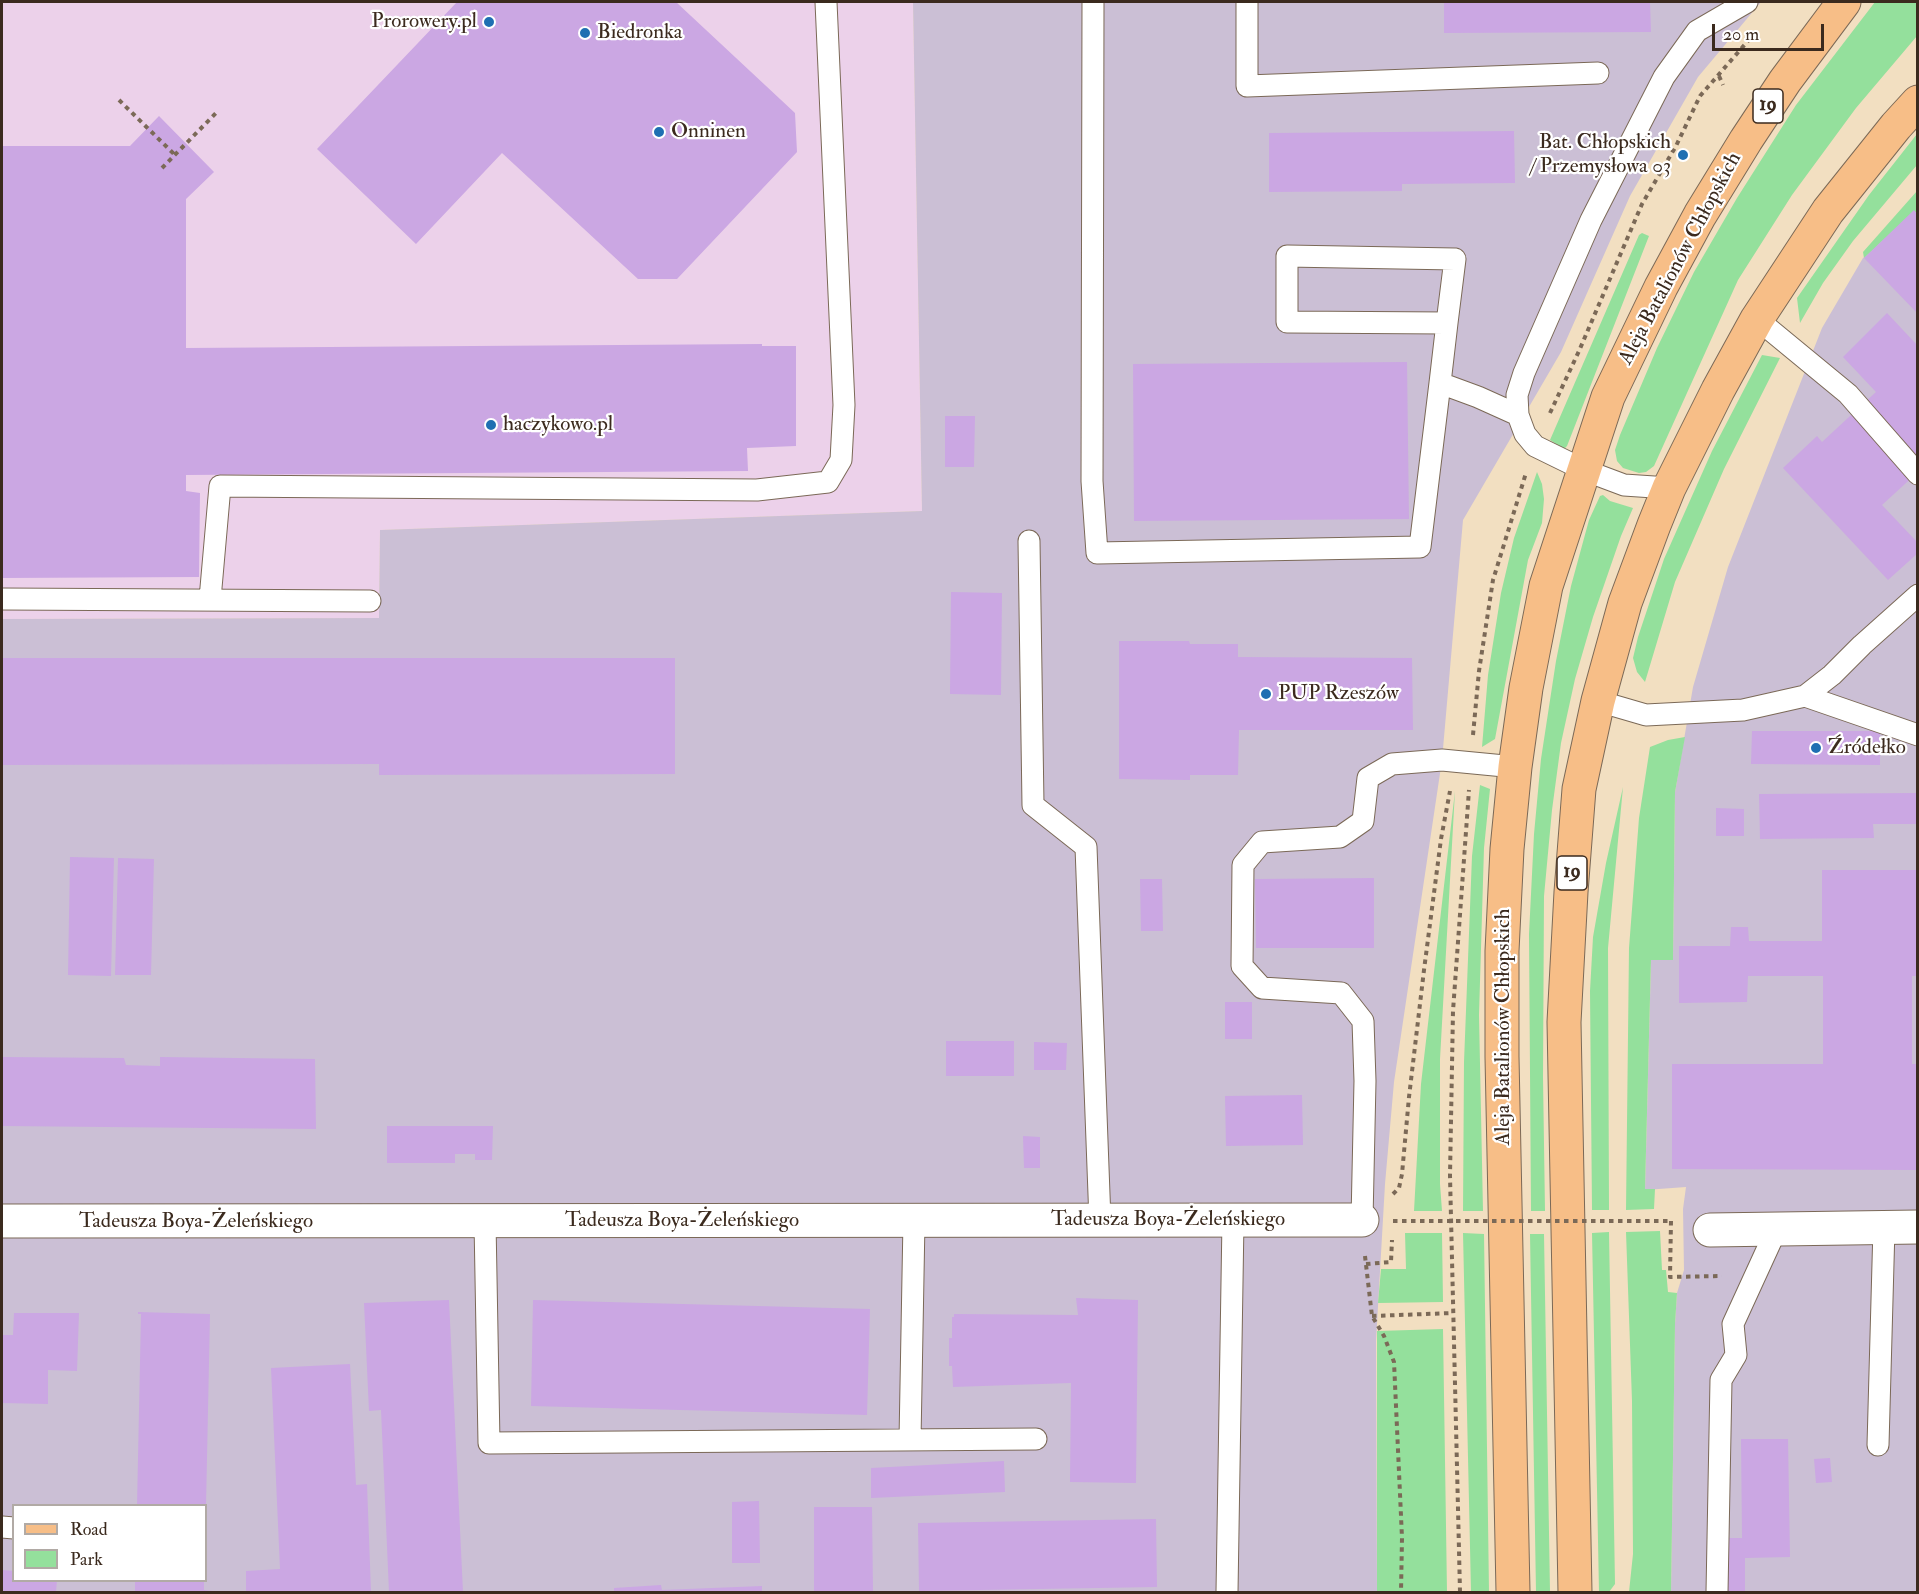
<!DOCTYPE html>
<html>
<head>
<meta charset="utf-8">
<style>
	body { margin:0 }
	#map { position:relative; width:1919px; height:1594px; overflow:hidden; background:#f2dfc1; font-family:"IM FELL Double Pica",serif }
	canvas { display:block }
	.frame { position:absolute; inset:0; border:3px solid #3b2a1e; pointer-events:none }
	.legend { position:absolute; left:12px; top:1504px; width:195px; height:78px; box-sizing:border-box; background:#fff; border:2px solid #b1aaa5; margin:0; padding:8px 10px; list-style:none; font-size:18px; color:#3b2a1e }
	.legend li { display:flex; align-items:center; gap:12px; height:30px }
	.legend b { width:30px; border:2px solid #b1aaa5 }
	.scale { position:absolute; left:1712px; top:24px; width:112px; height:27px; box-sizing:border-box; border:3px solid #3b2a1e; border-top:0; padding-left:8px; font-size:18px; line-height:21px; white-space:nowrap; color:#3b2a1e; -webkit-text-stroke:4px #fff; paint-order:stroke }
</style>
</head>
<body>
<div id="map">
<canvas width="1919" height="1594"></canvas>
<div class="frame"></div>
<ul class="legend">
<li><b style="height:8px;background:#f7be87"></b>Road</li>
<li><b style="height:16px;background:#94e09c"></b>Park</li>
</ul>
<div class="scale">20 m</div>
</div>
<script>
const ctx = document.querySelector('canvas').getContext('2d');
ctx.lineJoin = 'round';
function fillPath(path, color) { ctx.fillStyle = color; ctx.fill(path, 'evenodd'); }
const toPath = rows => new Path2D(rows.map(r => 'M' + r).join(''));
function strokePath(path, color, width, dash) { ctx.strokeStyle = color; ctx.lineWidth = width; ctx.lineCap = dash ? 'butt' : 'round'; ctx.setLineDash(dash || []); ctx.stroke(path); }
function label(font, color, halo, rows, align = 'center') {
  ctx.font = font + ' "IM FELL Double Pica",serif'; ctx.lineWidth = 4.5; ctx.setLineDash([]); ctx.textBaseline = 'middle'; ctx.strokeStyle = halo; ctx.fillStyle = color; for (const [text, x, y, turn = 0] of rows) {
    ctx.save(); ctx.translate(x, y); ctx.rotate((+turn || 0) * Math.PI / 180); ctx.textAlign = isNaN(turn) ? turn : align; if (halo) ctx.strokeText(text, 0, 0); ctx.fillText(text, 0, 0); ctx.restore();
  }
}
const built = toPath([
	[2,2,913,2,922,511,380,530,379,618,2,619]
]);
const industrial = toPath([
	[913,2,1761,2,1698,77,1630,196,1561,352,1463,520,1442,760,1394,1082,1385,1184,1376,1341,1377,1592,2,1592,2,619,379,618,380,530,922,511],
	[14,1506,206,1506,206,1580,14,1580],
	[1916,212,1918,214,1917,1592,1671,1592,1675,1324,1677,1293,1684,1270,1683,1209,1686,1187,1645,1190,1651,960,1673,959,1675,792,1693,687,1728,567,1822,328,1863,258]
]);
const green = toPath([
	[1875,2,1917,2,1917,36,1856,108,1792,195,1738,280,1654,466,1646,472,1639,473,1623,468,1617,461,1615,450,1620,435,1657,348,1694,272,1737,198,1796,105],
	[1917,134,1917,165,1853,241,1823,283,1800,323,1797,298,1869,195],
	[1917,191,1917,214,1915,212,1864,258,1863,252],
	[1642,233,1649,236,1567,446,1564,449,1550,440,1639,235],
	[1762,355,1780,358,1724,469,1675,582,1645,682,1637,672,1633,658,1638,637,1664,559,1712,451],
	[1537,472,1542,484,1544,499,1542,523,1528,560,1495,739,1482,747,1488,675,1501,593,1514,538],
	[1603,495,1610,501,1633,508,1621,536,1593,617,1575,679,1561,743,1552,810,1544,896,1543,1077,1545,1211,1531,1211,1529,934,1534,834,1541,759,1556,661,1571,586,1589,520,1600,496],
	[1685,737,1675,792,1673,960,1651,960,1645,1189,1655,1189,1654,1209,1626,1210,1629,948,1639,818,1650,747,1668,740],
	[1480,785,1490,789,1484,848,1479,1015,1483,1211,1463,1211,1464,1062,1472,856],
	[1623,787,1608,948,1609,1210,1592,1210,1590,991,1593,937,1606,863],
	[1455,791,1440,1059,1440,1184,1442,1211,1414,1211,1421,1084],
	[1660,1231,1662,1270,1666,1270,1668,1292,1677,1293,1675,1324,1671,1592,1629,1592,1633,1554,1632,1401,1626,1232],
	[1609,1232,1615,1584,1609,1592,1599,1592,1592,1233],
	[1405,1233,1442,1233,1443,1302,1378,1303,1381,1269,1406,1269],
	[1463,1233,1484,1234,1489,1592,1471,1592],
	[1530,1234,1544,1234,1550,1592,1536,1592],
	[1443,1329,1447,1592,1377,1592,1377,1331]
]);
const building = toPath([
	[457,2,676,2,795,113,797,152,677,279,638,279,502,153,416,244,317,149],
	[1444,2,1650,2,1651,32,1444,33],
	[159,116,214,172,186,199,186,348,762,344,762,346,796,346,796,446,747,448,748,471,186,475,186,491,200,493,199,577,2,578,2,146,130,146],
	[1514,131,1515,183,1402,184,1402,191,1269,192,1269,133],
	[1914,210,1918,215,1918,314,1864,258],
	[1887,313,1918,346,1918,472,1882,505,1918,543,1918,553,1888,580,1783,468,1817,436,1822,442,1876,392,1843,357],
	[1407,362,1409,519,1134,521,1133,364],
	[945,416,975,416,974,467,945,467],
	[951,592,1002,593,1001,695,950,694],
	[1119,641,1189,641,1190,644,1238,644,1238,657,1412,658,1413,730,1239,730,1238,775,1190,775,1190,780,1119,779],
	[2,658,675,658,675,774,379,775,379,764,2,765],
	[1752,731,1880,731,1880,765,1751,764],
	[1918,793,1918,824,1873,824,1874,838,1760,839,1759,794],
	[1716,808,1744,809,1744,836,1716,836],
	[70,857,114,858,111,976,68,975],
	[118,858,154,859,151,975,115,975],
	[1822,870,1918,870,1918,976,1912,976,1912,1064,1918,1064,1918,1170,1672,1169,1672,1064,1823,1064,1823,976,1748,976,1747,1002,1679,1003,1679,946,1730,946,1731,927,1748,927,1749,941,1822,941],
	[1374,878,1374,948,1256,948,1255,879],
	[1140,879,1162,879,1163,931,1141,931],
	[1225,1002,1252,1002,1252,1039,1225,1039],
	[946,1041,1014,1041,1014,1076,946,1076],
	[1034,1042,1067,1043,1066,1070,1034,1070],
	[2,1057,124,1058,126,1065,160,1066,160,1057,315,1059,316,1129,2,1126],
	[1302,1095,1303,1145,1226,1146,1225,1096],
	[387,1126,493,1126,492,1160,475,1160,475,1154,455,1154,455,1163,387,1163],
	[1023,1136,1040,1137,1040,1168,1024,1168],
	[1076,1298,1138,1300,1136,1483,1070,1482,1071,1383,953,1387,952,1366,949,1366,949,1338,952,1338,952,1317,954,1317,954,1314,1078,1315],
	[449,1300,463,1592,389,1592,381,1410,369,1411,364,1303],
	[533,1300,870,1309,867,1415,531,1406],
	[138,1312,210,1314,206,1506,137,1506,141,1314,138,1314],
	[14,1313,79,1313,77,1371,48,1370,48,1404,2,1403,2,1335,13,1335],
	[350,1364,356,1485,367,1484,371,1592,246,1592,246,1571,280,1569,271,1368],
	[1741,1439,1788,1439,1790,1557,1745,1558,1745,1592,1728,1592,1728,1538,1742,1538],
	[1830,1458,1832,1482,1816,1483,1814,1459],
	[1004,1461,1005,1492,871,1498,871,1468],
	[759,1501,760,1563,732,1563,732,1502],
	[814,1507,872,1507,873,1592,814,1592],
	[1156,1519,1157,1587,919,1591,918,1523],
	[2,1570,14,1571,14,1580,57,1580,56,1592,2,1592],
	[135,1580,204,1580,204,1590,213,1591,213,1592,135,1592],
	[661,1585,662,1590,762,1586,762,1592,614,1592,614,1588]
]);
const path = toPath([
	[1719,76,1723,85],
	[119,100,175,155],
	[162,168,217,112],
	[1550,413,1579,351,1642,204,1676,146,1700,96,1754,34],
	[1473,735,1479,671,1493,580,1526,473],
	[1393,1194,1399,1188,1402,1174,1409,1097,1424,970,1441,839,1450,791],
	[1671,1221,1670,1277,1722,1276],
	[1365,1256,1372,1316,1384,1336,1394,1362,1402,1538,1401,1592],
	[1366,1264,1391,1262,1392,1240],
	[1372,1316,1452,1313],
	[1460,1592,1450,1176,1453,1011,1469,790]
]);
const service = toPath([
	[1093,2,1092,481,1097,553,1420,547,1440,383,1447,323,1455,259,1287,256,1287,322,1447,323],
	[1247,2,1247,86,1598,73],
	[1757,319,1848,394,1918,474],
	[1440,383,1478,397,1518,415],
	[1669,488,1624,485,1584,470,1535,446,1525,434,1518,415,1517,395,1524,373,1591,220,1664,77,1697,31,1747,2],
	[1029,541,1033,805,1086,847,1100,1221],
	[2,599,370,601],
	[210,599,220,486,757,490,828,482,841,460,844,405,826,2],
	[1805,696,1918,735],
	[1598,701,1646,715,1743,710,1805,696,1832,675,1862,645,1918,595],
	[1362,1220,1365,1081,1363,1021,1341,993,1262,988,1242,966,1243,865,1262,842,1340,837,1363,821,1368,778,1392,764,1442,760,1515,767],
	[485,1222,489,1443,1036,1439],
	[910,1440,914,1221],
	[1878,1445,1884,1227],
	[2,1527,14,1528],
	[1227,1592,1233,1220],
	[1717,1592,1721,1380,1736,1355,1733,1324,1777,1228]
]);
const minor = toPath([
	[2,1221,1362,1220],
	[1710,1230,1918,1227]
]);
const primary = toPath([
	[1513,1592,1502,1057,1502,951,1507,849,1515,767,1526,688,1546,586,1608,397,1661,287,1700,215,1746,140,1785,81,1844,2],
	[1575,1592,1564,1022,1571,892,1579,789,1598,701,1625,603,1654,525,1669,488,1718,390,1757,319,1828,211,1896,126,1918,102]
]);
const pathBridge = toPath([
	[1393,1221,1671,1221]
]);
const markers = [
	[489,22,6,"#1f6fb2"],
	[585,33,6,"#1f6fb2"],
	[659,132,6,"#1f6fb2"],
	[1683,155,6,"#1f6fb2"],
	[491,425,6,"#1f6fb2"],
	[1266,694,6,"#1f6fb2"],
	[1816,748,6,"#1f6fb2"]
];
const shields = [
	[1768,106,30],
	[1572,873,30]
];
const shieldNames = [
	["19",1768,106],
	["19",1572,873]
];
const poiNames = [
	["Prorowery.pl",477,22,"right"],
	["Biedronka",597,33],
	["Onninen",671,132],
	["Bat. Chłopskich",1671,143,"right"],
	["/ Przemysłowa 03",1671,167,"right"],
	["haczykowo.pl",503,425],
	["PUP Rzeszów",1278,694],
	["Źródełko",1828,748]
];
const streetNames = [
	["Aleja Batalionów Chłopskich",1681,259,-62],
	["Aleja Batalionów Chłopskich",1504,1027,-90],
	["Tadeusza Boya-Żeleńskiego",1168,1220],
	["Tadeusza Boya-Żeleńskiego",682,1221],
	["Tadeusza Boya-Żeleńskiego",196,1222]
];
fillPath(built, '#ecd1ea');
fillPath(industrial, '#cbbfd5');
fillPath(green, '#94e09c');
fillPath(building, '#cba7e3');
strokePath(service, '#7b6957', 23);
strokePath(minor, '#7b6957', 35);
strokePath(primary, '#7b6957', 35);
strokePath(path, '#7b6957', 4, [4.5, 4.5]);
strokePath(service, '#fff', 21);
strokePath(minor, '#fff', 33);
strokePath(primary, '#f7be87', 33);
strokePath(pathBridge, '#7b6957', 4, [4.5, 4.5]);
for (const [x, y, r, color] of markers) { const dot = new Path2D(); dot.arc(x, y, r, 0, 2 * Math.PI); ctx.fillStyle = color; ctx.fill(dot); strokePath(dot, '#fff', 2); }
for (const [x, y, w] of shields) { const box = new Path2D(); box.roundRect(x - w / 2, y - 17, w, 34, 4.5); ctx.fillStyle = '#fff'; ctx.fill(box); strokePath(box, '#3b2a1e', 1.5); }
label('bold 20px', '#3b2a1e', null, shieldNames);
label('21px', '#3b2a1e', '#fff', poiNames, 'left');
label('21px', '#3b2a1e', '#fff', streetNames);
</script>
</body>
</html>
